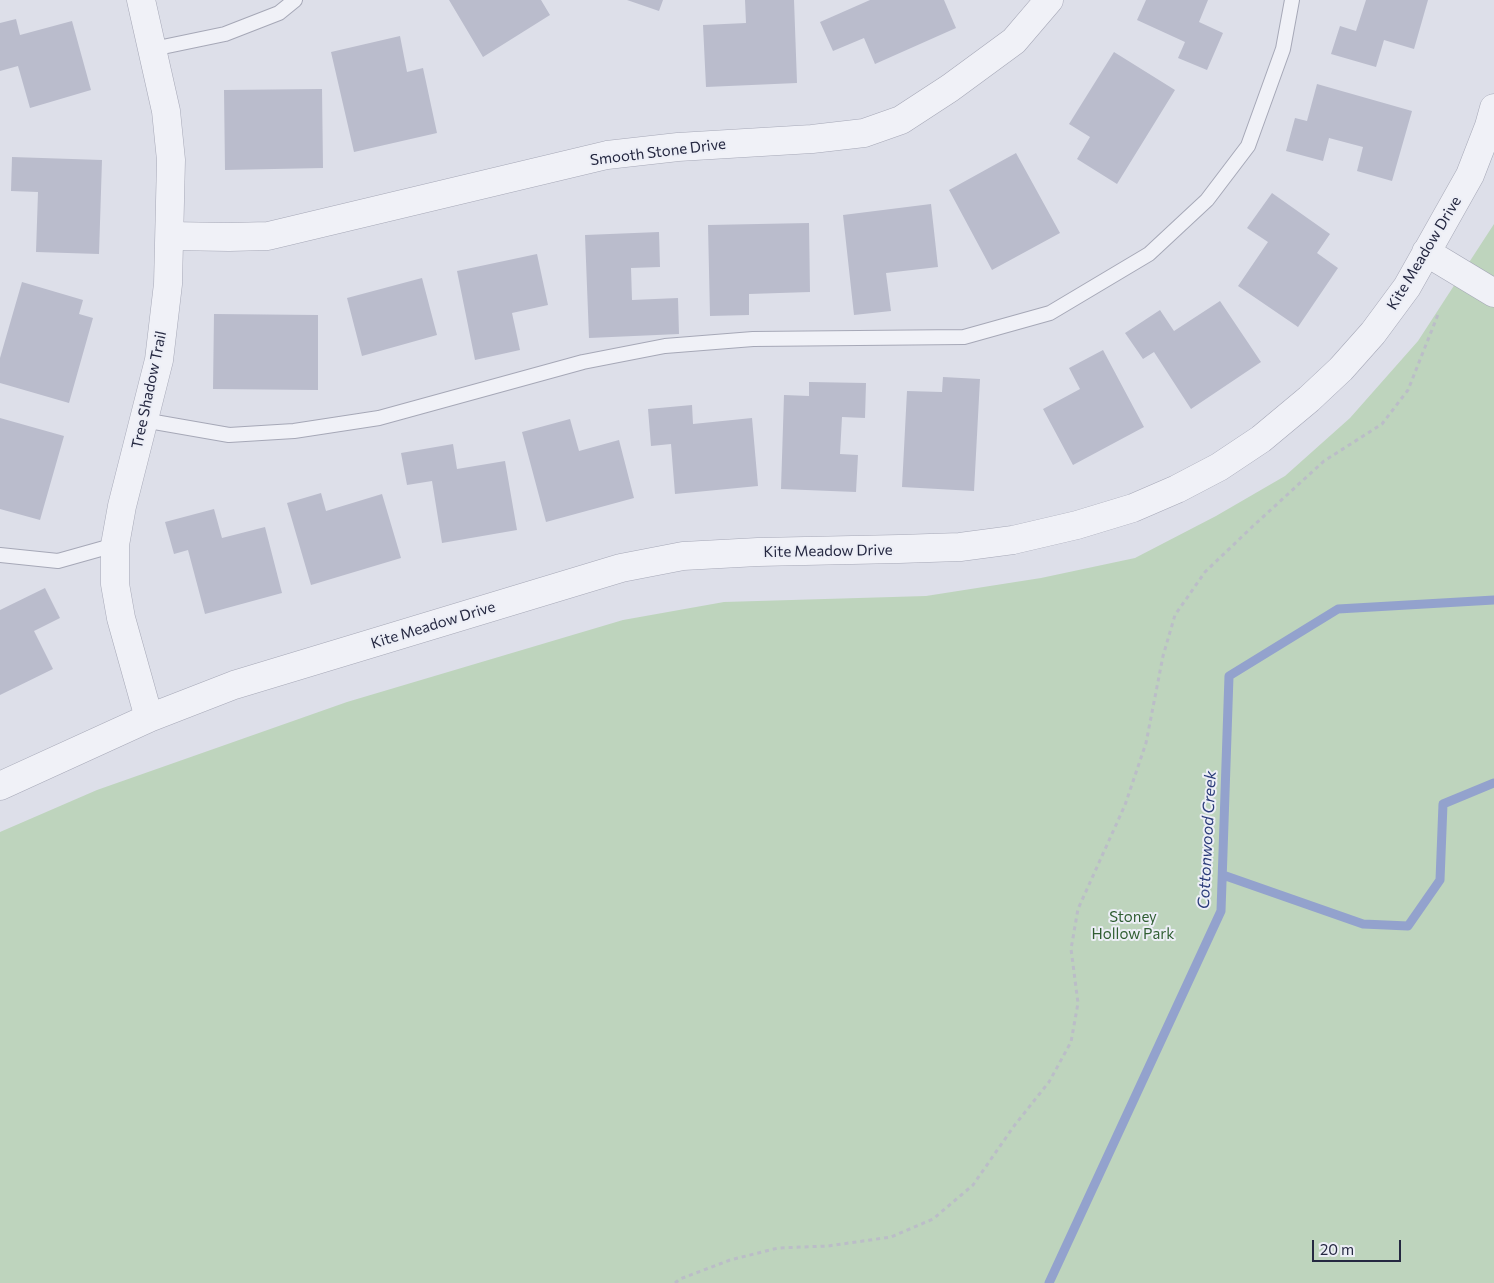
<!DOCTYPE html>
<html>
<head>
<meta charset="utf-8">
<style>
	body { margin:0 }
	#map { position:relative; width:1494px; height:1283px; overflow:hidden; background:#dddfe9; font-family:Commissioner,sans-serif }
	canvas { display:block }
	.scale { position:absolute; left:1312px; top:1240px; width:89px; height:22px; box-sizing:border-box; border:2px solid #252841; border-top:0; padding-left:6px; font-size:15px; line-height:18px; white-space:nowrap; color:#252841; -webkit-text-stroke:4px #eceef6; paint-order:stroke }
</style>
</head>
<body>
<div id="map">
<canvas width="1494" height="1283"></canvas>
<div class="scale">20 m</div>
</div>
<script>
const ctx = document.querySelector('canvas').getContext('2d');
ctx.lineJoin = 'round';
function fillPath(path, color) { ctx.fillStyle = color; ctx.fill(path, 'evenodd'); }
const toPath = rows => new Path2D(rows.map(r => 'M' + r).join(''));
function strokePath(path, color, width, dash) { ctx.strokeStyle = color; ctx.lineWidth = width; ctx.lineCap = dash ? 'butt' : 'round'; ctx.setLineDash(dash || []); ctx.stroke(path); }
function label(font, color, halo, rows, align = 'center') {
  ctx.font = font + ' Commissioner,sans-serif'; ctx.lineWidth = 4; ctx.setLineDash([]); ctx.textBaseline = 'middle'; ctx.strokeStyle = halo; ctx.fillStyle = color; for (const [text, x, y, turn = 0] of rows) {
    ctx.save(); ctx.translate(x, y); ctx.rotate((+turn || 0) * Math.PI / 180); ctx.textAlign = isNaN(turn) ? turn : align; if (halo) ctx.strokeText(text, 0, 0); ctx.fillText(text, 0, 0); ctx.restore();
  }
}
const green = toPath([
	[1494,224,1494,1283,0,1283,0,832,97,790,347,702,623,620,724,602,926,596,1041,578,1135,558,1216,516,1285,476,1350,418,1418,341]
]);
const stream = toPath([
	[1223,875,1363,924,1408,926,1440,880,1443,804,1494,783],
	[1049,1283,1221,911,1229,676,1338,609,1494,600]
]);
const building = toPath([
	[449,0,541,0,550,15,483,57],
	[627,0,663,0,659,11],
	[745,0,794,0,797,83,706,87,703,25,746,23],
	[870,0,944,0,956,28,875,64,864,38,833,51,820,22],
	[1146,0,1208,0,1199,22,1223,33,1207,70,1178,58,1185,42,1137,20],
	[1366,0,1428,0,1414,49,1384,40,1376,67,1331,54,1340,26,1356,31],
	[16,19,20,35,72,21,91,90,30,108,18,66,0,71,0,23],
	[400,36,407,72,423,68,437,133,354,152,331,52],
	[1114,52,1175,90,1117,184,1077,159,1090,137,1069,124],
	[1317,84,1412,111,1392,181,1357,171,1363,147,1329,138,1323,161,1286,151,1295,118,1307,121],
	[322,89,323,168,225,170,224,90],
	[1016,153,1060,233,992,270,949,190],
	[12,157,102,160,99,254,36,252,38,192,11,191],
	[1272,193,1330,234,1317,253,1338,268,1298,327,1238,286,1268,242,1247,228],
	[931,204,938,267,886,273,891,311,854,315,843,215],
	[809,223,810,292,749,294,749,315,710,316,708,225],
	[659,232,660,267,631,268,632,300,678,298,679,334,589,338,585,235],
	[537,254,548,305,512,313,520,350,475,360,457,271],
	[422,278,437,335,362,356,347,298],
	[22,282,83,300,79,314,93,318,69,403,0,383,0,358],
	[1220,301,1261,362,1191,409,1154,352,1143,359,1125,333,1160,310,1174,331],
	[214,314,318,315,318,390,213,389],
	[1103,350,1144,427,1073,465,1043,409,1080,389,1069,368],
	[943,377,980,379,974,491,902,487,907,391,942,392],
	[809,382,866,383,865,418,842,417,840,454,858,455,856,492,781,489,784,395,809,396],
	[692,405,693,424,752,418,758,486,675,494,671,444,651,446,648,409],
	[0,418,64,436,40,520,0,509],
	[570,419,579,451,619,440,634,498,546,522,522,432],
	[453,444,457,469,505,461,517,530,442,543,432,481,407,485,401,453],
	[321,493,326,511,382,494,401,558,311,585,287,503],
	[214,509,222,538,265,527,282,593,205,614,188,550,174,554,165,522],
	[45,588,60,618,34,631,53,669,0,695,0,610]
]);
const path = toPath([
	[675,1283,680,1279,730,1260,778,1248,828,1246,891,1237,933,1219,973,1185,1014,1126,1049,1082,1071,1042,1078,1003,1071,949,1078,909,1125,805,1146,743,1163,656,1175,615,1205,572,1252,527,1324,461,1382,424,1408,390,1439,312]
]);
const lane = toPath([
	[153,49,225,34,279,13,295,0],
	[143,420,229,435,294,431,379,418,583,362,665,346,753,339,964,337,1050,313,1149,254,1207,200,1248,146,1283,49,1292,0],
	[0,555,58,561,115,545]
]);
const street = toPath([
	[141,0,166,111,171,160,168,284,159,360,122,506,115,545,115,584,121,618,149,718],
	[170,236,229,237,268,236,607,155,678,147,812,139,864,133,901,120,950,88,1014,41,1049,0],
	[1426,252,1494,293],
	[0,786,149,718,234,685,621,568,683,556,758,552,899,549,960,547,1013,540,1077,525,1133,508,1177,489,1219,467,1261,439,1309,399,1341,369,1373,333,1407,287,1470,175,1489,126,1494,108]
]);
const streetNames = [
	["Smooth Stone Drive",658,152,-7],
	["Kite Meadow Drive",1424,253,-59],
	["Tree Shadow Trail",149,390,-78],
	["Kite Meadow Drive",828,551,-1],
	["Kite Meadow Drive",433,625,-17]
];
const parkNames = [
	["Stoney",1133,917],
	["Hollow Park",1133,934]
];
const waterNames = [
	["Cottonwood Creek",1207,840,-87]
];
fillPath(green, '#bed4bd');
strokePath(stream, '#93a2cd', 9);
fillPath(building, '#babccc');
strokePath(lane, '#a6a8b7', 16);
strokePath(street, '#a6a8b7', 29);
strokePath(path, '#bbbdc8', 3, [4, 4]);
strokePath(lane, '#f0f1f7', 14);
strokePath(street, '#f0f1f7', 28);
label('15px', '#252841', '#eceef6', streetNames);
label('15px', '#305e32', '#eceef6', parkNames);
label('italic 16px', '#2a3b79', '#eceef6', waterNames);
</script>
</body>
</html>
